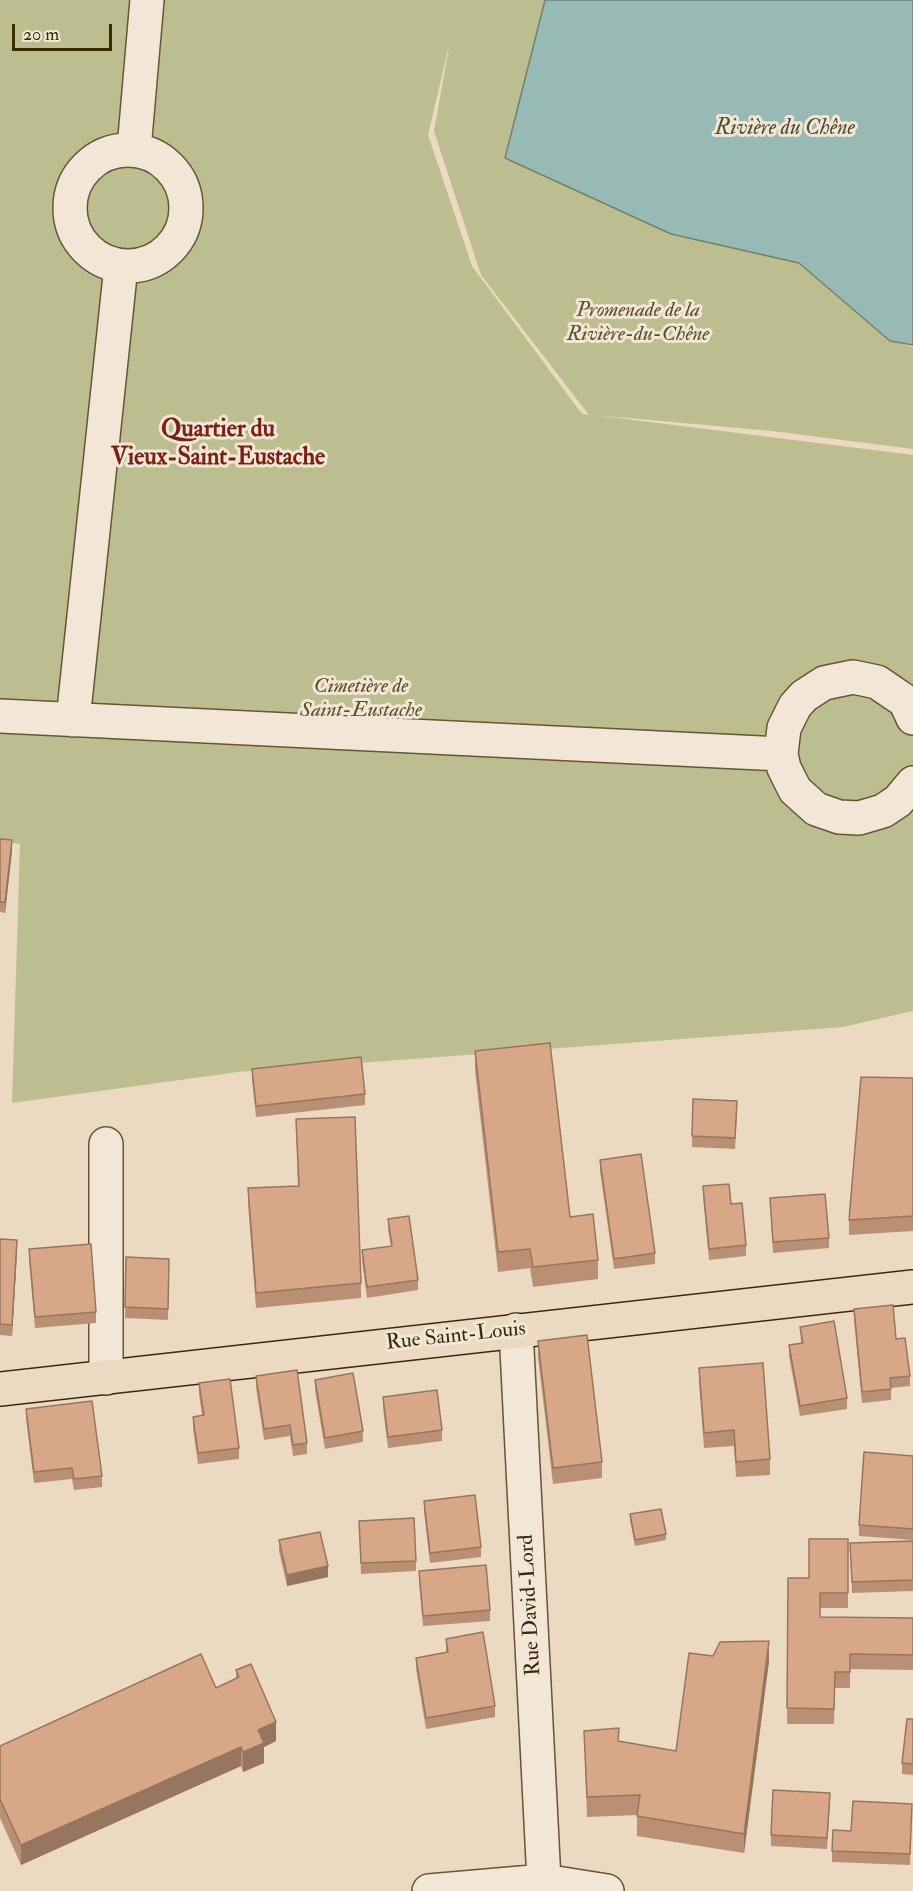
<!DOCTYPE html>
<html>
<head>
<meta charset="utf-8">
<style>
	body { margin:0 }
	#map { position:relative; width:913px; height:1891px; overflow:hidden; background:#ebd9c1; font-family:"IM FELL Double Pica",serif }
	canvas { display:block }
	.scale { position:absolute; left:12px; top:24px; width:100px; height:27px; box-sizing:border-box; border:3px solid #3e2807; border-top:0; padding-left:8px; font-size:18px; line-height:21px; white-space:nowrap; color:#3e2807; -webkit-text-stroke:4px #f2e6d7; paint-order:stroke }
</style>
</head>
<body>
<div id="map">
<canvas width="913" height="1891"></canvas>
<div class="scale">20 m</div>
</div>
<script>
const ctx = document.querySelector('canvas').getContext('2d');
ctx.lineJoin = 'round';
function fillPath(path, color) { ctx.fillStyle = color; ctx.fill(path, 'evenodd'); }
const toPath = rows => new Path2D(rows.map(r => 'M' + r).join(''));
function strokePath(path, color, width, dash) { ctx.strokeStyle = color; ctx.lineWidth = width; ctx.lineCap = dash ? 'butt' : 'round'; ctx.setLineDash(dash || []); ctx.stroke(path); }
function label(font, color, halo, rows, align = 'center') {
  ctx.font = font + ' "IM FELL Double Pica",serif'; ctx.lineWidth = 6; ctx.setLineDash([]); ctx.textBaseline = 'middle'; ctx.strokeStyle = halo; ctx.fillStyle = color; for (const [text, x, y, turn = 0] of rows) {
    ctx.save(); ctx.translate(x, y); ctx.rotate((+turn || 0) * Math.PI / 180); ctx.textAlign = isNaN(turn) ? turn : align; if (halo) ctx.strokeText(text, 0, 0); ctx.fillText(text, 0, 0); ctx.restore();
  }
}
const green = toPath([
	[0,0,545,0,505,158,671,234,799,263,890,341,913,347,913,449,772,431,594,415,913,455,913,1011,843,1027,238,1072,12,1103,20,844,0,841],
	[450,41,434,131,481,275,589,415,582,414,472,266,428,135]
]);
const water = toPath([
	[545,0,913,0,913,345,890,341,799,263,671,234,505,158,545,0]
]);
const minor = toPath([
	[134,149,147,0],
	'70 208a58 58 0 1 1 116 0a58 58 0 1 1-116 0Z',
	[0,716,781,754],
	[913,718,905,701,877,682,853,677,824,683,804,696,795,706,784,728,781,754,784,768,795,790,816,809,839,817,859,818,883,811,898,801,913,783],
	[73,720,121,266],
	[516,1330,544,1881],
	[106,1378,106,1144],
	[429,1891,544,1881,607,1891]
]);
const major = toPath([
	[0,1389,913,1287]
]);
const wall = toPath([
	[0,839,12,851,5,913,0,912],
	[475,1051,570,1217,598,1260,598,1279,533,1287,530,1268,498,1272,475,1071],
	[252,1069,365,1094,365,1105,256,1117,252,1080],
	[913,1078,913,1231,849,1235,849,1220],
	[737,1112,735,1149,692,1147,692,1136],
	[296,1119,361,1283,361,1298,256,1308,248,1203,248,1188,298,1186],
	[600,1160,655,1253,655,1264,614,1269,600,1171],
	[703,1186,731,1204,746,1245,746,1256,709,1260,703,1197],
	[770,1198,829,1238,829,1248,773,1253],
	[388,1219,418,1280,418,1290,367,1298,362,1261,362,1250,391,1246,388,1230],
	[0,1239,17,1251,12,1336,0,1335],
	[29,1249,96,1312,96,1323,35,1328,29,1260],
	[126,1257,169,1259,168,1320,125,1318],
	[854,1309,896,1339,910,1376,910,1386,891,1388,891,1400,862,1403,854,1320],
	[800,1327,847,1398,847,1409,800,1416,789,1356,789,1345,801,1343],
	[538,1341,602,1462,602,1478,553,1484,538,1357],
	[699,1368,770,1459,770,1475,736,1477,734,1446,704,1448,699,1383],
	[256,1376,307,1443,307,1454,293,1456,290,1436,264,1440,256,1387],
	[315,1380,363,1431,363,1442,325,1449,315,1390],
	[199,1383,239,1448,239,1459,198,1464,193,1428,193,1417,202,1415,199,1394],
	[383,1397,442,1430,442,1441,388,1448,383,1408],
	[26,1409,102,1476,102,1487,74,1490,72,1479,34,1483,26,1419],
	[913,1456,913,1540,859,1536,859,1525],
	[424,1501,481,1547,481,1557,430,1563,424,1512],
	[630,1514,666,1534,666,1540,635,1546,630,1520],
	[359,1521,416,1561,416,1571,361,1574],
	[848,1539,848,1608,820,1608,820,1617,913,1618,913,1670,850,1669,850,1688,835,1688,834,1724,787,1724,788,1578,809,1578],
	[279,1540,328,1577,287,1586,279,1551],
	[913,1541,913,1591,852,1593,850,1543],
	[419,1571,490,1610,490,1621,423,1626,419,1582],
	[446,1639,495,1706,495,1717,426,1729,416,1669,416,1658,446,1653],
	[713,1656,769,1661,744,1853,637,1836,637,1815,587,1817,584,1731,619,1741,676,1751],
	[236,1670,276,1741,264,1747,264,1763,243,1772,241,1766,21,1865,0,1818,0,1746,216,1688,236,1679],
	[913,1719,913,1775,902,1774,902,1763],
	[830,1804,827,1849,771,1846,771,1835],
	[912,1804,910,1865,832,1862,832,1851]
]);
const shadedWall = toPath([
	[12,840,12,851,5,913,5,902],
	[17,1240,17,1251,12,1336,12,1325],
	[328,1566,328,1577,287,1586,287,1575],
	[769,1641,769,1661,744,1853,744,1834],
	[276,1722,276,1741,264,1747,264,1763,243,1772,243,1752,258,1730],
	[241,1747,241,1766,21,1865,21,1845]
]);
const building = toPath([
	[0,839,12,840,5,902,0,902,0,839],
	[550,1043,570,1217,593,1214,598,1260,533,1267,530,1249,498,1252,475,1051,550,1043],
	[361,1057,365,1094,256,1106,252,1069,361,1057],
	[861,1077,913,1078,913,1216,849,1220,861,1077],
	[693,1099,737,1101,735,1138,692,1136,693,1099],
	[355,1117,361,1283,256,1293,248,1188,299,1186,296,1119,355,1117],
	[641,1154,655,1253,614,1259,600,1160,641,1154],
	[729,1184,731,1204,742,1203,746,1245,709,1249,703,1186,729,1184],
	[825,1194,829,1238,773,1242,770,1198,825,1194],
	[409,1216,418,1280,367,1287,362,1250,392,1246,388,1219,409,1216],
	[0,1239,17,1240,12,1325,0,1324,0,1239],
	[91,1244,96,1312,35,1317,29,1249,91,1244],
	[126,1257,169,1259,168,1309,125,1307,126,1257],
	[893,1305,896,1339,905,1338,910,1376,890,1378,891,1389,862,1392,854,1309,893,1305],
	[834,1321,847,1398,800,1406,789,1345,803,1343,800,1327,834,1321],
	[587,1335,602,1462,553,1468,538,1341,587,1335],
	[763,1363,770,1459,736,1462,734,1430,704,1433,699,1368,763,1363],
	[297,1370,307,1443,293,1445,290,1425,264,1429,256,1376,297,1370],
	[353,1373,363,1431,325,1438,315,1380,353,1373],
	[230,1379,239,1448,198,1453,193,1417,204,1415,199,1383,230,1379],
	[437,1390,442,1430,388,1437,383,1397,437,1390],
	[92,1401,102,1476,74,1479,72,1468,34,1472,26,1409,92,1401],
	[864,1452,913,1456,913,1529,859,1525,864,1452],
	[475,1495,481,1547,430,1553,424,1501,475,1495],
	[661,1509,666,1534,635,1540,630,1514,661,1509],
	[414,1518,416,1561,361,1563,359,1521,414,1518],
	[320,1532,328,1566,287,1575,279,1540,320,1532],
	[809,1539,848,1539,848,1593,820,1593,820,1617,913,1618,913,1655,850,1654,850,1672,835,1672,834,1709,787,1708,788,1578,809,1578,809,1539],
	[913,1541,913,1580,852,1582,850,1543,913,1541],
	[486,1565,490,1610,423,1616,419,1571,486,1565],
	[483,1632,495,1706,426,1718,416,1658,448,1652,446,1639,483,1632],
	[769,1641,744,1834,637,1816,640,1795,587,1797,584,1731,619,1728,618,1741,676,1751,689,1653,713,1656,720,1642,769,1641],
	[201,1654,216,1688,239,1677,236,1670,251,1664,276,1722,258,1730,264,1743,243,1752,241,1747,21,1845,0,1799,0,1746,201,1654],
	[907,1719,913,1719,913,1764,902,1763,907,1719],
	[773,1790,830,1793,827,1838,771,1835,773,1790],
	[853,1801,912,1804,910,1854,832,1851,833,1830,851,1831,853,1801]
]);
const parkNames = [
	["Promenade de la",638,311],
	["Rivière-du-Chêne",638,335],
	["Cimetière de",361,687],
	["Saint-Eustache",361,711]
];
const streetNames = [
	["Rue Saint-Louis",456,1337,-6],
	["Rue David-Lord",531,1605,-93]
];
const waterNames = [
	["Rivière du Chêne",785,129]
];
const quarterNames = [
	["Quartier du",218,431],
	["Vieux-Saint-Eustache",218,459]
];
fillPath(green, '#bdbe8f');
fillPath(water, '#98bab4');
strokePath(water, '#74806f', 1.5);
strokePath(minor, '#695436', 36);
strokePath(major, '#3e2807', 36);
strokePath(minor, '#f2e6d7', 33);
strokePath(major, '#ebd9c1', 33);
fillPath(wall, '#ba9075');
fillPath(shadedWall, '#97755f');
fillPath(building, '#d8a788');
strokePath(building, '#97755f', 1.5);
label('italic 21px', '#5e4e29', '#f2e6d7', parkNames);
label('21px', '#3e2807', '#f2e6d7', streetNames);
label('italic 22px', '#544c32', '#f2e6d7', waterNames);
label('bold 24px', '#7a1f14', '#f2e6d7', quarterNames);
</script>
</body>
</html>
